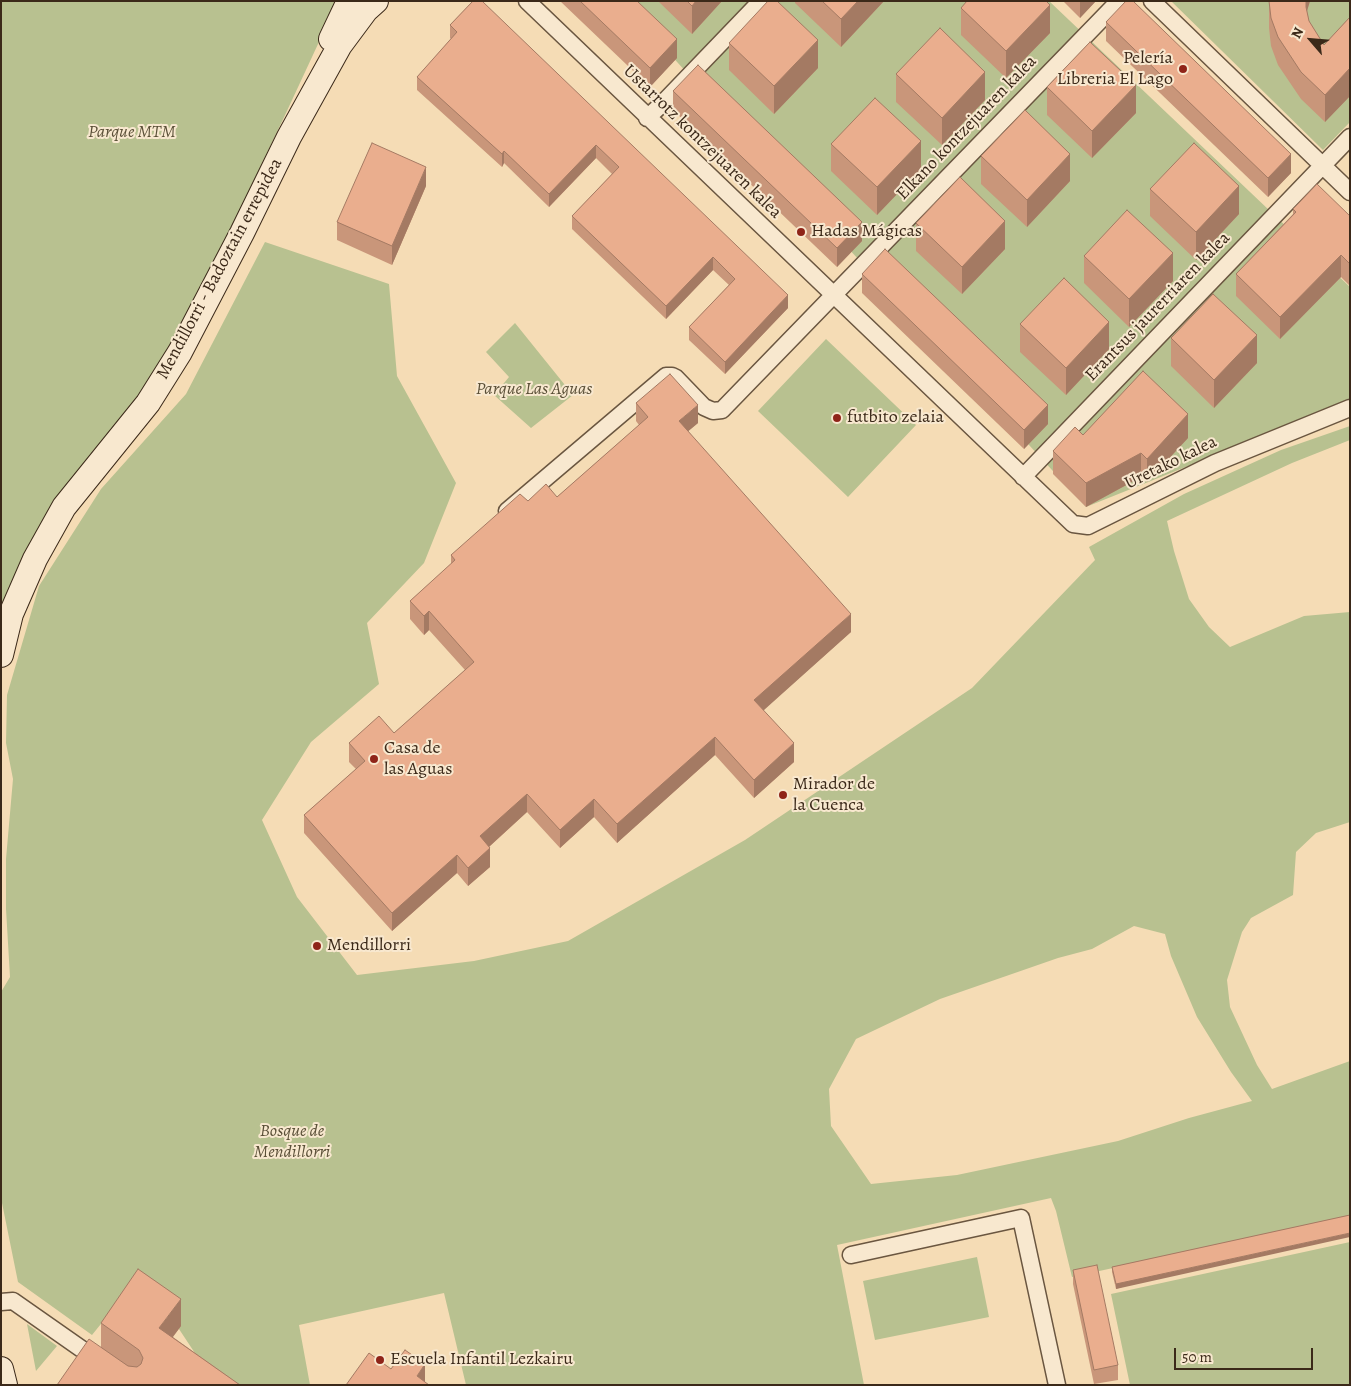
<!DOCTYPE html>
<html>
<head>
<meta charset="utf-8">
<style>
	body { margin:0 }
	#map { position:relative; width:1351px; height:1386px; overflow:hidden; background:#f5dcb5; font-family:Alegreya,serif }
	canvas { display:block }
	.frame { position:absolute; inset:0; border:2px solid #3b2919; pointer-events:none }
	.north { position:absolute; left:1286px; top:15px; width:50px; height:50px; -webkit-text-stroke:4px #f8e8cf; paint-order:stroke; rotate:297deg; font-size:14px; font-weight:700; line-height:20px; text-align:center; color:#3b2919 }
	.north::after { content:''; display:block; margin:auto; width:18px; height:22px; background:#3b2919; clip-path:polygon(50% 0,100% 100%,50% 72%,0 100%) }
	.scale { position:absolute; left:1174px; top:1348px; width:139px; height:22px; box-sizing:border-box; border:2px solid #3b2919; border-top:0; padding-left:6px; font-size:15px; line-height:18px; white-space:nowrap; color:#3b2919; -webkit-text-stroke:4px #f8e8cf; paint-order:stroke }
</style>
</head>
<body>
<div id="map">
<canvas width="1351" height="1386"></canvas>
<div class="frame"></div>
<div class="north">N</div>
<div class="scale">50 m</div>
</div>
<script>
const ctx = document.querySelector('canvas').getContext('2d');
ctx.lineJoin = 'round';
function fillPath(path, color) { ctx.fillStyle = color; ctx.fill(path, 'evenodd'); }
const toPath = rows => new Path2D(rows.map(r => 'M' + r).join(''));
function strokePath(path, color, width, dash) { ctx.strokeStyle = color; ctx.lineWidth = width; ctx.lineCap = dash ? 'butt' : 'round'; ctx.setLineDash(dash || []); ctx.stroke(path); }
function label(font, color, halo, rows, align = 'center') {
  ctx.font = font + ' Alegreya,serif'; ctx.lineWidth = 4; ctx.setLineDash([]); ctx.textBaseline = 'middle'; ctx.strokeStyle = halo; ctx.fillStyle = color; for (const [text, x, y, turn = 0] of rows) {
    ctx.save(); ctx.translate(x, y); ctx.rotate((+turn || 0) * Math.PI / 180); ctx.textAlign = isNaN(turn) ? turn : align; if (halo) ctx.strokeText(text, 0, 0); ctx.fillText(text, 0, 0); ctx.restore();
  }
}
const green = toPath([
	[1,1,338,1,286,113,176,344,1,622],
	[621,1,1049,1,1350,287,1350,401,1086,507],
	[1171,1,1350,1,1350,122,1323,150],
	[265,242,389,284,397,376,456,483,424,563,367,623,379,684,311,742,262,820,297,897,357,975,474,961,568,941,745,840,972,688,1095,560,1089,547,1184,494,1281,450,1350,426,1350,440,1292,463,1167,521,1174,551,1189,599,1209,627,1230,647,1304,616,1350,612,1350,822,1316,833,1296,852,1293,895,1251,918,1242,932,1227,980,1230,1007,1257,1065,1272,1089,1350,1061,1350,1216,1072,1277,1056,1211,1051,1198,837,1245,864,1385,466,1385,444,1293,299,1325,310,1385,216,1385,142,1273,92,1335,18,1282,1,1198,1,992,10,977,6,909,6,859,13,779,6,743,7,695,39,586,101,489,186,394],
	[1134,926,1165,934,1171,956,1197,1017,1231,1072,1252,1101,1189,1118,1118,1141,957,1175,871,1184,831,1126,829,1089,856,1039,940,999,1058,958,1092,949],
	[515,323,573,395,531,428,494,395,509,377,486,352],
	[826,339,916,425,848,497,758,411],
	[1350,1242,1350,1385,1130,1385,1111,1294],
	[977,1257,989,1317,875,1340,863,1281],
	[27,1324,57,1346,36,1371]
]);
const street = toPath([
	[527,1,1073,524,1088,526,1215,463,1350,408],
	[1152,1,1350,192],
	[647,118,662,104,761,1],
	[1023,477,1350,137],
	[507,511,666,376,672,376,676,378,704,407,713,411,722,410,1119,1],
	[851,1255,1021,1218,1057,1385],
	[1,1302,13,1301,133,1385]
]);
const secondary = toPath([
	[331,39,349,1],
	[1,655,11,614,35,559,64,507,148,403,180,352,242,233,289,137,340,45,366,10,376,1],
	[1,1369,5,1385]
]);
const wall = toPath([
	[473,1,788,308,725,374,689,340,689,327,729,285,713,270,666,319,572,229,572,216,612,174,596,158,549,207,504,163,502,167,417,90,417,77,451,39,450,38,450,25],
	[560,1,637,1,677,58,650,87],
	[658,1,722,1,692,34],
	[795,1,884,1,841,47,795,3],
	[1063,1,1096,1,1080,18],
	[1269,1,1310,1,1307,11,1309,21,1324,45,1350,17,1350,96,1325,122,1301,99,1278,65,1271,46,1269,28],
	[961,8,1050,33,1006,78,961,35],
	[1106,22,1291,173,1268,197,1106,41],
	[729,43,818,68,774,114,729,70],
	[896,74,985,100,942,145,896,102],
	[1047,87,1136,113,1092,158,1047,115],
	[673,91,862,241,837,267,673,110],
	[831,144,921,169,877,215,831,171],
	[981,156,1070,181,1027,227,981,184],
	[426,186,392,265,337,240,337,222],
	[1150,189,1239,214,1196,260,1150,216],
	[1293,209,1350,216,1350,286,1341,277,1280,339,1236,296,1236,274,1293,214],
	[916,223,1005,249,962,294,916,251],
	[1084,256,1173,281,1129,327,1084,283],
	[862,274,1048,424,1024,449,862,293],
	[1020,324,1109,349,1066,395,1020,352],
	[1171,338,1257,363,1214,408,1171,366],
	[636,403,698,423,688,431,851,632,763,710,794,762,754,798,715,755,617,843,594,817,560,848,527,812,489,847,490,867,468,886,457,873,392,931,304,833,304,815,356,769,349,762,349,743,394,733,465,670,429,630,424,635,410,619,410,601,451,564,451,555,528,501,557,497,639,425,636,421],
	[1188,438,1147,482,1141,477,1086,507,1053,474,1053,451],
	[1350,1215,1116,1289,1112,1272,1112,1267],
	[1073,1270,1118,1365,1118,1380,1094,1384,1073,1284],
	[101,1323,181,1326,173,1337,240,1385,57,1385,101,1347]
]);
const shadedWall = toPath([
	[696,1,722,1,692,34,692,6],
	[858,1,884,1,841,47,841,19],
	[1080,1,1096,1,1080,18],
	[1306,1,1310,1,1306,14],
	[1050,5,1050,33,1006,78,1006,51],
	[677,39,677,58,650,87,650,68],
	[818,40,818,68,774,114,774,86],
	[1350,68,1350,96,1325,122,1325,95],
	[985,72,985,100,942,145,942,118],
	[1136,85,1136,113,1092,158,1092,131],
	[921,141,921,169,877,215,877,187],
	[596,145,596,158,549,207,549,194],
	[504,151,504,163,502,167,502,154],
	[1070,154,1070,181,1027,227,1027,200],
	[1291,154,1291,173,1268,197,1268,178],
	[426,167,426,186,392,265,392,246],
	[1239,186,1239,214,1196,260,1196,232],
	[1005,221,1005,249,962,294,962,267],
	[862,222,862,241,837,267,837,248],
	[1173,253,1173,281,1129,327,1129,299],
	[1341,255,1341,277,1280,339,1280,317],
	[713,257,713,270,666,319,666,306],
	[788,295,788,308,725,374,725,362],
	[1109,322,1109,349,1066,395,1066,368],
	[1257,335,1257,363,1214,408,1214,380],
	[698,405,698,423,679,439,679,421],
	[1048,405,1048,424,1024,449,1024,430],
	[1188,414,1188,438,1147,482,1147,459],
	[1141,453,1141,477,1086,507,1086,483],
	[429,611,429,630,424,635,424,616],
	[851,614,851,632,754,719,754,700],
	[715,737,715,755,617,843,617,824],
	[794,743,794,762,754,798,754,780],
	[527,794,527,812,480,855,480,836],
	[594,799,594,817,560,848,560,830],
	[490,848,490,867,468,886,468,868],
	[457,855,457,873,392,931,392,913],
	[1350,1233,1350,1237,1116,1289,1116,1284],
	[181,1299,181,1326,159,1355,159,1328],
	[425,1364,425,1383,417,1376]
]);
const building = toPath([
	[473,1,482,1,788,295,725,362,689,327,735,279,713,257,666,306,572,216,619,167,596,145,549,194,504,151,502,154,417,77,457,32,450,25,473,1],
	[580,1,637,1,677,39,650,68,580,1],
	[687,1,696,1,692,6,687,1],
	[768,1,777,1,818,40,774,86,729,43,768,1],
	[822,1,858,1,841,19,822,1],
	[967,1,1046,1,1050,5,1006,51,961,8,967,1],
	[1126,1,1133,1,1291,154,1268,178,1106,22,1126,1],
	[1269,1,1306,1,1306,7,1309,21,1324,45,1350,17,1350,68,1325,95,1301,72,1278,37,1271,18,1269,1],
	[940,28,985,72,942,118,896,74,940,28],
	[1090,42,1136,85,1092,131,1047,87,1090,42],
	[698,65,862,222,837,248,673,91,698,65],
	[875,98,921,141,877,187,831,144,875,98],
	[1025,110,1070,154,1027,200,981,156,1025,110],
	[372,143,426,167,392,246,337,222,372,143],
	[1194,143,1239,186,1196,232,1150,189,1194,143],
	[960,177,1005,221,962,267,916,223,960,177],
	[1317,184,1350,216,1350,264,1341,255,1280,317,1236,274,1296,212,1293,209,1317,184],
	[1127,210,1173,253,1129,299,1084,256,1127,210],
	[885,249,1048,405,1024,430,862,274,885,249],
	[1064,278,1109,322,1066,368,1020,324,1064,278],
	[1213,294,1257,335,1214,380,1171,338,1213,294],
	[1143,371,1188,414,1147,459,1141,453,1086,483,1053,451,1075,427,1083,435,1143,371],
	[670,374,698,405,679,421,851,614,754,700,794,743,754,780,715,737,617,824,594,799,560,830,527,794,480,836,490,848,468,868,457,855,392,913,304,815,365,761,349,743,379,716,394,733,474,662,429,611,424,616,410,601,455,560,451,555,520,494,528,501,546,484,557,497,648,417,636,403,670,374],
	[1350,1215,1350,1233,1116,1284,1112,1267,1350,1215],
	[1097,1265,1118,1365,1094,1370,1073,1270,1097,1265],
	[138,1269,181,1299,159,1328,240,1385,57,1385,89,1339,128,1366,137,1367,141,1364,143,1358,139,1350,101,1323,138,1269],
	[405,1350,425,1364,417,1376,429,1385,346,1385,369,1353,391,1369,405,1350]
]);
const markers = [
	[1183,69,5,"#8f2418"],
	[801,232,5,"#8f2418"],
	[837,418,5,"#8f2418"],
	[374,759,5,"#8f2418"],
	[783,795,5,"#8f2418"],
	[317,946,5,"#8f2418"],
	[380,1360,5,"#8f2418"]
];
const poiNames = [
	["Pelería",1173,59,"right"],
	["Libreria El Lago",1173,80,"right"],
	["Hadas Mágicas",811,232],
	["futbito zelaia",847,418],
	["Casa de",384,749],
	["las Aguas",384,770],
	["Mirador de",793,785],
	["la Cuenca",793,806],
	["Mendillorri",327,946],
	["Escuela Infantil Lezkairu",390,1360]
];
const streetNames = [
	["Elkano kontzejuaren kalea",967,128,-46],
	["Ustarrotz kontzejuaren kalea",702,142,44],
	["Mendillorri - Badoztain errepidea",220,269,-62],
	["Erantsus jaurerriaren kalea",1158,307,-46],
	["Uretako kalea",1171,463,-26]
];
const parkNames = [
	["Parque MTM",132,133],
	["Parque Las Aguas",534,390],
	["Bosque de",292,1132],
	["Mendillorri",292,1153]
];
fillPath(green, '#b8c190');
strokePath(street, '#6a5640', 19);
strokePath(secondary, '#3b2919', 26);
strokePath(street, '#f8e8cf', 16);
strokePath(secondary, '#f8e8cf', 24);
fillPath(wall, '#c9967a');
fillPath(shadedWall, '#a47a63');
fillPath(building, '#eaae8e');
strokePath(building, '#a47a63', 1);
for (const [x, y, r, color] of markers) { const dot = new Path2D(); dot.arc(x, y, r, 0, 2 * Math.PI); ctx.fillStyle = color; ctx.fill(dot); strokePath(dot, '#f8e8cf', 2); }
label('18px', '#3b2919', '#f8e8cf', poiNames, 'left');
label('18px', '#3b2919', '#f8e8cf', streetNames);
label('italic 18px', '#5a4f37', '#f8e8cf', parkNames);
</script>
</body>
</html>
